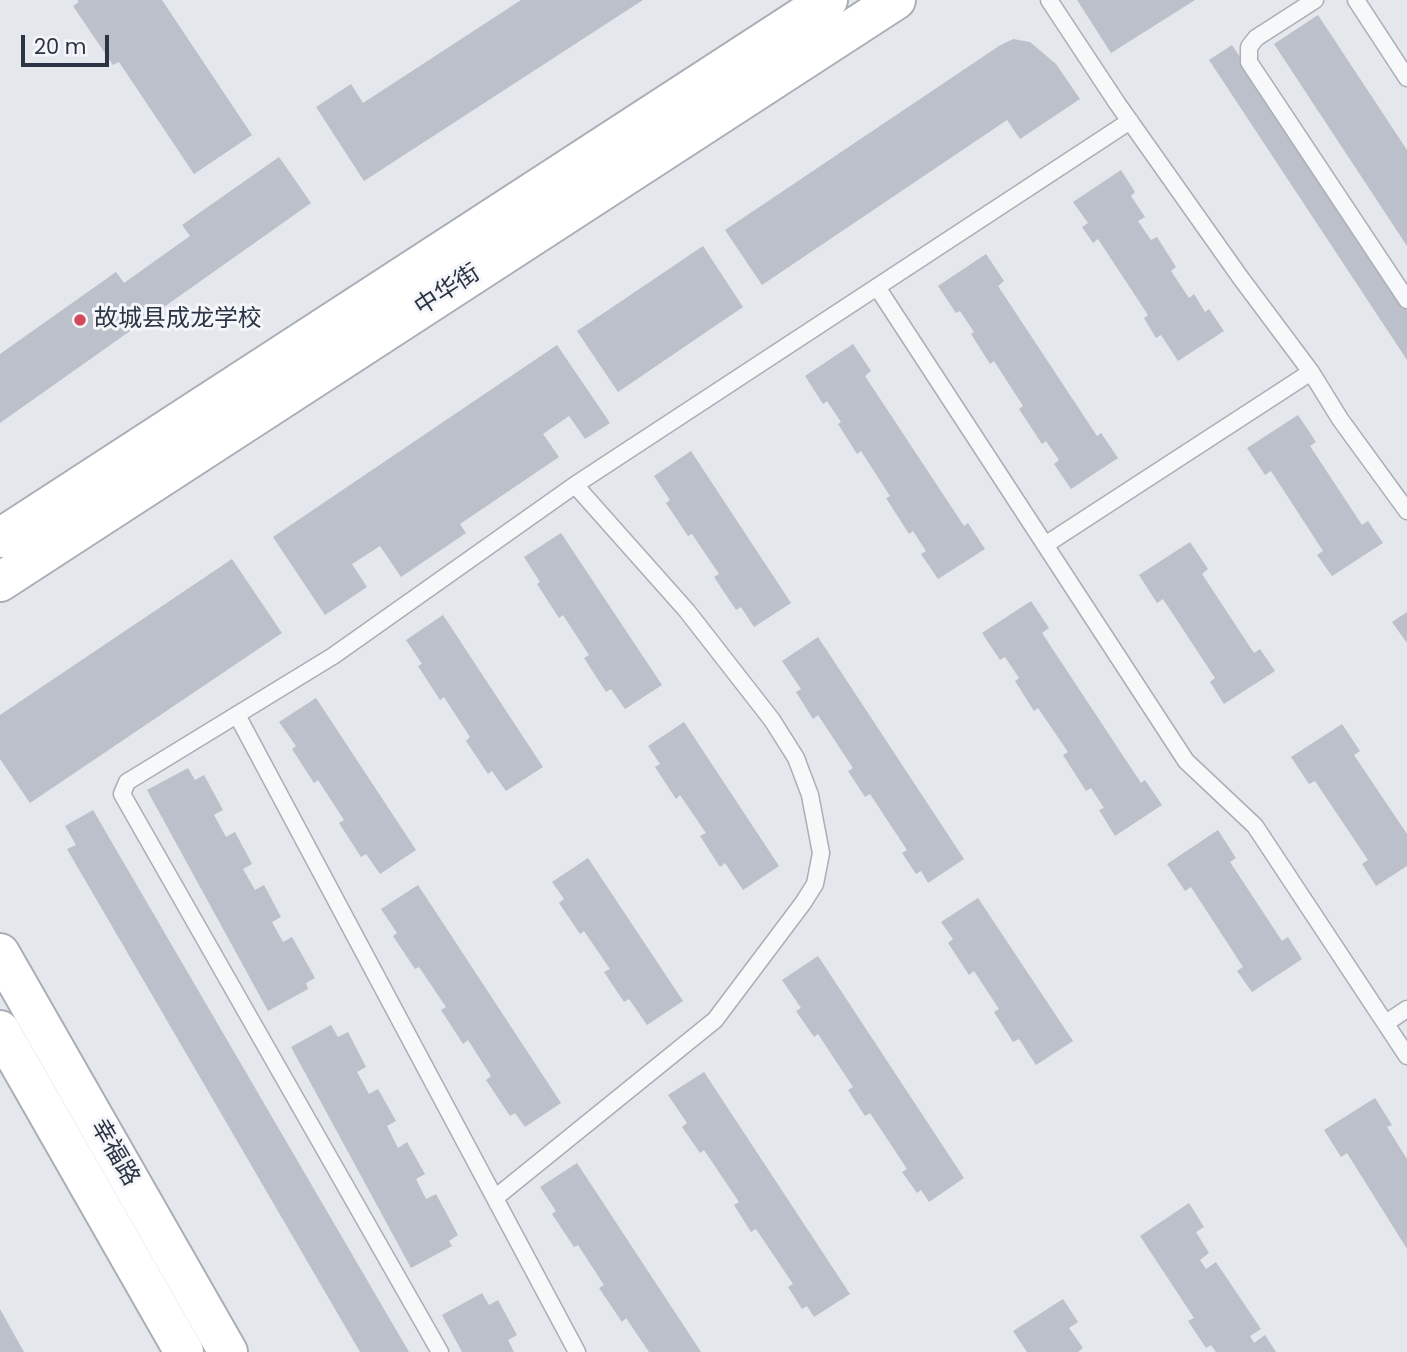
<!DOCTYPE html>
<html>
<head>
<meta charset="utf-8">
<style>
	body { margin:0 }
	#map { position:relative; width:1407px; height:1352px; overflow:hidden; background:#e4e7ec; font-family:Poppins,sans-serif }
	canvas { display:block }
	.scale { position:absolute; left:21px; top:35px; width:88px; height:32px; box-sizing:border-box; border:4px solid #2b3445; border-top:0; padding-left:9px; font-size:21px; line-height:24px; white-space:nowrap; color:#2b3445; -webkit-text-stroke:5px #f4f6f9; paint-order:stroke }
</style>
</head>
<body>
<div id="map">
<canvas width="1407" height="1352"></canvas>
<div class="scale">20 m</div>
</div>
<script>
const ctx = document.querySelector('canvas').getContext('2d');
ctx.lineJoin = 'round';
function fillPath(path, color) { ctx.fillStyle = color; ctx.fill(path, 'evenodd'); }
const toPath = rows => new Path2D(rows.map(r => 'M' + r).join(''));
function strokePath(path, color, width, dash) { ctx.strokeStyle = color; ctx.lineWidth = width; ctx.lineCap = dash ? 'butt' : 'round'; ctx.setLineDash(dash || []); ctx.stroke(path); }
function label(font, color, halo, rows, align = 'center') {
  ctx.font = font + ' Poppins,"Noto Sans SC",sans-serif'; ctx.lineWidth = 6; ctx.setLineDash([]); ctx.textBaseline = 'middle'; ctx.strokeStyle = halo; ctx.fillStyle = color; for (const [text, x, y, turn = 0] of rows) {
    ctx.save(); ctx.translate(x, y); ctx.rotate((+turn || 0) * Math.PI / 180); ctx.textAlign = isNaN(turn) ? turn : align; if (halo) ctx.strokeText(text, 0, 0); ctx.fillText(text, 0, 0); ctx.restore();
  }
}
const building = toPath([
	[77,0,162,0,252,135,194,174,119,62,113,65,73,6,79,2],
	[521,0,643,0,364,181,316,107,351,84,363,103],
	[1077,0,1195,0,1111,53],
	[1318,15,1407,150,1407,246,1274,44],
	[1013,39,1030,42,1056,64,1080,99,1020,139,1007,120,762,285,725,230,999,46],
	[1232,45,1407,310,1407,360,1209,60],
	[279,157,311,203,0,423,0,354,116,272,124,283,190,236,182,225],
	[1121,170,1135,192,1131,196,1145,217,1138,221,1151,240,1157,237,1176,267,1171,271,1189,298,1194,294,1205,312,1209,309,1224,331,1178,361,1161,335,1156,338,1144,318,1148,315,1098,239,1093,243,1082,227,1088,223,1073,202],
	[703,246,743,307,618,392,577,331],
	[986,254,1004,281,998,286,1097,436,1101,433,1118,458,1071,489,1054,464,1059,460,1046,441,1042,444,1019,409,1023,406,994,361,990,364,971,334,974,332,960,311,956,313,938,286],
	[853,344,871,371,865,376,964,526,968,523,985,549,938,579,921,554,926,551,913,531,909,534,886,498,890,496,861,451,857,454,838,424,841,422,827,401,823,404,805,376],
	[557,345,610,423,585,439,569,416,543,434,559,457,460,524,466,533,401,577,380,546,352,564,367,587,325,615,273,537],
	[1298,415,1316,442,1310,446,1362,525,1368,521,1383,543,1332,576,1317,555,1323,551,1271,471,1265,475,1247,448],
	[691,451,791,603,754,627,741,607,736,610,714,577,719,574,692,534,688,536,666,503,670,500,654,476],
	[561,533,662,685,625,709,611,689,606,692,584,658,589,655,563,615,559,618,537,584,540,582,524,557],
	[1190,542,1208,569,1202,574,1254,653,1260,649,1275,671,1224,704,1210,682,1215,678,1163,599,1157,603,1139,575],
	[232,559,282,633,30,803,0,759,0,715],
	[1031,601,1049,628,1042,633,1141,783,1145,780,1162,805,1115,836,1099,810,1104,808,1091,788,1086,791,1063,755,1068,752,1038,708,1034,711,1015,681,1019,678,1005,657,1000,660,982,633],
	[1407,612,1407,643,1392,622],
	[443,615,543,767,506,791,492,771,488,774,466,741,470,737,444,697,440,700,418,666,422,664,406,640],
	[818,637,964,859,928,883,921,871,916,874,902,853,907,850,870,794,865,797,848,771,853,768,818,715,813,719,796,692,801,689,782,661],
	[316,698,416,850,380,874,366,854,361,857,339,823,344,820,318,780,314,783,292,749,296,746,279,722],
	[684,722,779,866,743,890,725,863,720,867,700,836,706,833,680,795,676,799,655,767,660,764,648,746],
	[1342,724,1360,751,1354,755,1407,834,1407,866,1376,886,1362,864,1368,860,1315,781,1309,784,1291,757],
	[188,768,195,780,204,775,223,810,214,815,226,837,235,832,252,864,243,869,255,890,264,885,281,917,272,922,283,942,292,937,315,978,306,983,308,989,268,1011,147,790],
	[93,810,409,1352,360,1352,67,849,76,845,65,826],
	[1218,830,1236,858,1230,862,1282,941,1288,937,1302,959,1252,992,1237,971,1243,967,1191,887,1185,891,1167,864],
	[588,858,683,1001,647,1025,629,999,624,1002,604,972,610,969,584,931,580,934,559,903,564,899,552,882],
	[418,885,561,1103,525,1127,515,1113,510,1116,486,1080,491,1076,468,1040,463,1044,441,1010,446,1007,419,967,415,969,393,936,397,933,381,909],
	[978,898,1073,1041,1036,1065,1019,1039,1013,1042,994,1012,999,1009,974,971,969,975,948,943,953,939,941,922],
	[818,956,964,1178,929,1202,921,1190,917,1193,902,1172,907,1169,870,1113,865,1116,848,1090,853,1087,818,1034,814,1037,796,1011,801,1008,782,980],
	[331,1025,338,1037,348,1032,366,1067,357,1072,369,1094,378,1089,396,1121,387,1126,398,1148,407,1142,425,1174,416,1179,426,1199,436,1194,458,1235,449,1241,452,1246,411,1268,291,1047],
	[704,1072,850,1294,814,1317,807,1306,802,1309,788,1287,793,1284,756,1229,751,1232,734,1205,739,1202,704,1150,700,1153,682,1127,687,1123,668,1095],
	[1375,1098,1392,1125,1387,1127,1407,1159,1407,1249,1347,1153,1341,1157,1324,1130],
	[577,1163,701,1352,649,1352,626,1318,622,1322,599,1288,604,1285,578,1245,574,1247,552,1214,556,1211,540,1187],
	[1189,1203,1204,1227,1196,1232,1209,1253,1200,1260,1206,1269,1216,1262,1261,1329,1250,1336,1254,1343,1265,1335,1276,1352,1216,1352,1211,1345,1206,1348,1188,1321,1194,1318,1140,1236],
	[482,1293,489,1305,498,1300,517,1335,508,1340,514,1352,462,1352,442,1315],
	[1063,1299,1078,1322,1069,1328,1083,1348,1078,1352,1027,1352,1013,1331],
	[0,1309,24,1352,0,1352]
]);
const lane = toPath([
	[1049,0,1117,103,1240,277,1311,372,1340,419,1407,511],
	[1315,0,1256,38,1249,47,1249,62,1407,300],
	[1356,0,1407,78],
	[877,287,1186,761,1255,826,1407,1056],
	[1045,545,1311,372],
	[237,715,577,1352],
	[1386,1023,1407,1009],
	[495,1198,715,1020,803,903,815,884,821,853,810,795,796,758,772,720,687,611,575,485],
	[440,1352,122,794,127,782,333,656,575,485,1130,121]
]);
const secondary = toPath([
	[0,538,828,0],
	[0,582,896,0],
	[0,953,228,1352],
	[0,1030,184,1352]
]);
const markers = [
	[80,320,7,"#d1495b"]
];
const streetNames = [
	["中华街",448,291,-33],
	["幸福路",114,1153,60]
];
const poiNames = [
	["故城县成龙学校",94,320]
];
fillPath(building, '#bbc0ca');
strokePath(lane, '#a9aeb7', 19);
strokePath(secondary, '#a9aeb7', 42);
strokePath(lane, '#f7f8fa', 16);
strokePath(secondary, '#fff', 38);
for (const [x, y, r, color] of markers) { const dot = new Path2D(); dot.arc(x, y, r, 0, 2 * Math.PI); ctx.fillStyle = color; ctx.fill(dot); strokePath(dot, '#f4f6f9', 2.5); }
label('24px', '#2b3445', '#f4f6f9', streetNames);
label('24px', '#2b3445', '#f4f6f9', poiNames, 'left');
</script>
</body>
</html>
